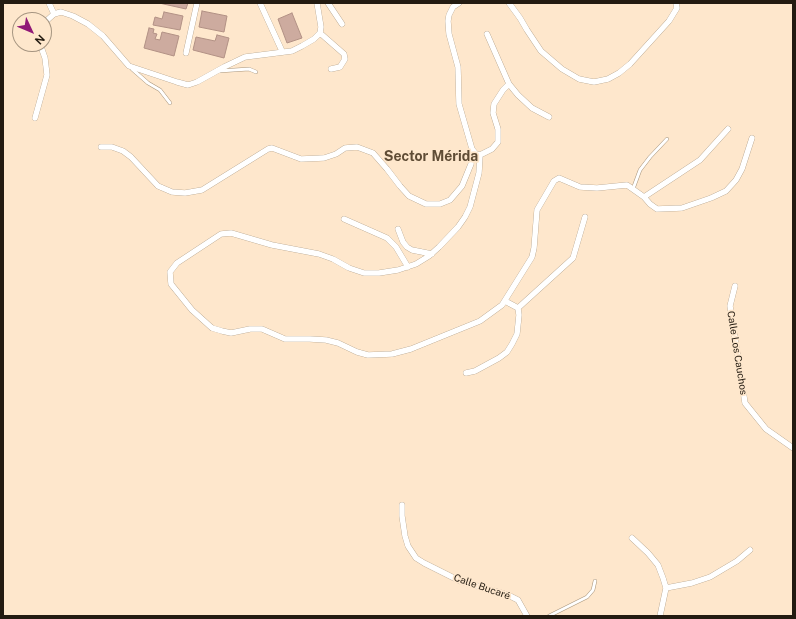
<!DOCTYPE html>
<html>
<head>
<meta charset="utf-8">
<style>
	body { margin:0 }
	#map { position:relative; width:796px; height:619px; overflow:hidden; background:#fee7cc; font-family:"Public Sans",sans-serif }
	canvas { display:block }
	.frame { position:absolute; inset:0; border:4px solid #231b11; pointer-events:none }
	.north { position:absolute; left:12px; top:12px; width:40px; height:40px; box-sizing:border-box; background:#fee7cc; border:1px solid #a69581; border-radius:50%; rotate:134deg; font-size:11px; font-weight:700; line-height:16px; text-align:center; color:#231b11 }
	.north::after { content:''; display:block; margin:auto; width:14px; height:18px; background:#911977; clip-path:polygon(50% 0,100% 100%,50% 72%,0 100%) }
</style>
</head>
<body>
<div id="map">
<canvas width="796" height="619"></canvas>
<div class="frame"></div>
<div class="north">N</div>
</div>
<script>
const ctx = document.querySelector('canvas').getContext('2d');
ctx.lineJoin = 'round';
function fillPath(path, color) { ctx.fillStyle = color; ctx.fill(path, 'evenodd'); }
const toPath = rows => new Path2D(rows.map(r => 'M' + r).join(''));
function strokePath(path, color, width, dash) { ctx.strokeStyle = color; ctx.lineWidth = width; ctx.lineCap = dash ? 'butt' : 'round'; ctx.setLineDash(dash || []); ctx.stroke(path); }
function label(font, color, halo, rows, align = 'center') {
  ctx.font = font + ' "Public Sans",sans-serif'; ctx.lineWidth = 3.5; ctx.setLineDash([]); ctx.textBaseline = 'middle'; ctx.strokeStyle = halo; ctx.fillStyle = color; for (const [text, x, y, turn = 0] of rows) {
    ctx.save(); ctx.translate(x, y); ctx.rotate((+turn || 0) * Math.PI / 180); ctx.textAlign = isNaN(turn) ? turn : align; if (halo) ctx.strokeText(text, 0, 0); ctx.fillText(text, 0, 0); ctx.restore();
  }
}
const building = toPath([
	[159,3,188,3,186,9,159,3],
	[202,11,227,16,224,32,199,27,202,11],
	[164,12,183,16,180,30,153,25,155,17,162,19,164,12],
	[292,13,302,38,287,43,278,19,292,13],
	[149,28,154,29,153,33,157,34,155,39,160,40,162,32,179,36,174,56,144,48,149,28],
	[217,35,229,38,224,58,193,50,196,37,215,41,217,35]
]);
const service = toPath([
	[132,69,148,83,160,90,170,103],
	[219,71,249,69,256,72],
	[633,189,640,170,650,157,667,139],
	[549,616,587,597,593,590,595,581]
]);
const minor = toPath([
	[49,3,54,14],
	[260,3,282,51],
	[328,3,342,24],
	[459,3,453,7,449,15,448,21,449,34,458,67,459,104,472,149,476,154,480,155,492,149,498,142,498,129,493,113,494,104,503,90,509,84,518,95,532,108,549,117],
	[509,3,520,18,527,30,541,51,562,69,579,79,594,82,608,79,619,73,630,64,669,21,677,8,676,3],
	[44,23,54,14,61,12,73,16,88,24,103,36,129,66,177,82,188,85,197,82,224,67,245,57,292,51,302,46,314,39,320,33,321,27,317,3],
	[320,33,344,54,345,59,340,67,331,69],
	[487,34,509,84],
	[186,53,197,3],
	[35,118,47,75,45,58,40,44],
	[101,147,112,147,123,151,131,157,158,186,172,192,185,193,202,190,268,149,272,148,301,159,324,158,336,154,345,148,357,147,373,153,387,169,400,186,409,196,426,204,440,204,450,200,462,186,471,164,472,149],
	[480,155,479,173,470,207,465,217,458,227,439,247,429,256,416,264,398,270,379,273,364,273,349,268,333,259,319,254,272,245,231,233,221,234,177,263,170,272,171,284,192,310,212,328,222,331,231,333,250,329,262,329,285,339,310,339,326,340,338,343,357,352,368,355,392,354,411,349,480,321,502,305,532,257,534,248,537,210,554,181,559,178,580,187,597,188,627,185,644,197,700,160,728,129],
	[644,197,650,204,657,209,682,208,711,198,726,191,736,180,742,169,752,138],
	[344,219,387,238,396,247,408,267],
	[398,229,403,242,407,247,412,250,432,254],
	[735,286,730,306,745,403,766,429,793,448],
	[518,308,573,258,585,217],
	[466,373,475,371,499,358,507,352,512,344,517,334,519,315,518,308,505,301],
	[402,505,402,516,405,536,408,546,416,558,424,563,460,581,508,595,518,600,527,616],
	[632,538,648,553,658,565,663,578,666,588,660,616],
	[666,588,692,583,710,577,737,561,750,550]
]);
const streetNames = [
	["Calle Los Cauchos",737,353,81],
	["Calle Bucaré",482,587,19]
];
const districtNames = [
	["Sector Mérida",431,157]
];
fillPath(building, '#cdab9f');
strokePath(building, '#b29185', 1);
strokePath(service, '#a9957b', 4);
strokePath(minor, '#a9957b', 6);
strokePath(service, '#fff', 3);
strokePath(minor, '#fff', 5.5);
label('10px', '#231b11', '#fee7cc', streetNames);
label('bold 14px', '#5f4c35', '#fee7cc', districtNames);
</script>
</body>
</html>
